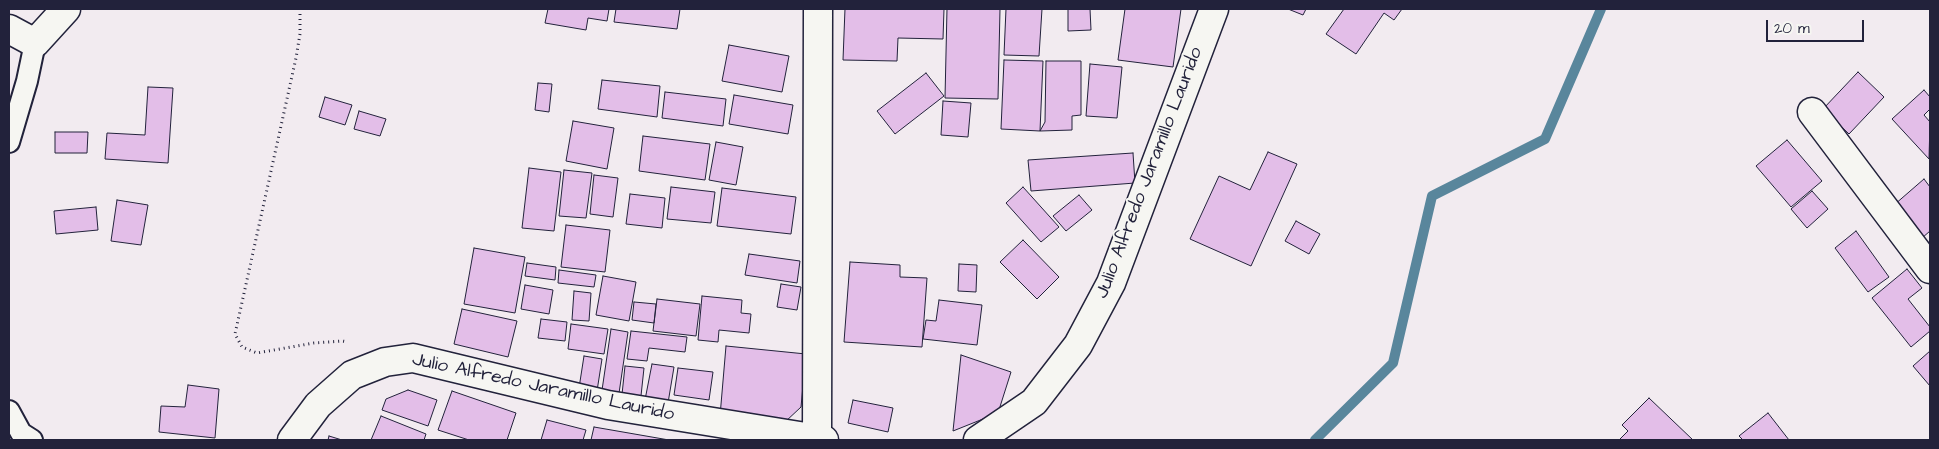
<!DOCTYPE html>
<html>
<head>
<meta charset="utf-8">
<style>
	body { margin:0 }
	#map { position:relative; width:1939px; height:449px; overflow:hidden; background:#f2ebf0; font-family:"Architects Daughter",sans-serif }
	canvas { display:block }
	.frame { position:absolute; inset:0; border:10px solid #22223b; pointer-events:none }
	.scale { position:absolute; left:1766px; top:20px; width:98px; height:22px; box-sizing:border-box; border:2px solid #22223b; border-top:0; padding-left:6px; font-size:15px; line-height:18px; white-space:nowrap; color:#22223b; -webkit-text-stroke:4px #f6f6f2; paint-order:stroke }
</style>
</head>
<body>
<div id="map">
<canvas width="1939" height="449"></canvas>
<div class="frame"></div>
<div class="scale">20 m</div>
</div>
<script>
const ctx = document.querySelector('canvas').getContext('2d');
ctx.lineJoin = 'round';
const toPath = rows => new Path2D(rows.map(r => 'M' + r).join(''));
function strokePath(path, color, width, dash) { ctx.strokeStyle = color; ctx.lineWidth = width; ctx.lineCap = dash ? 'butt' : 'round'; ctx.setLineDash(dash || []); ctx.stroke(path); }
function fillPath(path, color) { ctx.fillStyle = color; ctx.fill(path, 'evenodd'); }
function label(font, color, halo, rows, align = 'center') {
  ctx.font = font + ' "Architects Daughter",sans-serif'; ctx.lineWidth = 4; ctx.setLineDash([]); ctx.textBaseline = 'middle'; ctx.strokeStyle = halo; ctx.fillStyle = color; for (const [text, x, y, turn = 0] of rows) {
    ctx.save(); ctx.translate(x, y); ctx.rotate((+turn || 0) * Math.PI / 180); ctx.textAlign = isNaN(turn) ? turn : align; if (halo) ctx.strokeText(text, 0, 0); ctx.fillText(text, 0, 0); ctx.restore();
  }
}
const stream = toPath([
	[1315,440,1393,363,1432,196,1545,139,1601,9]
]);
const building = toPath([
	[548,9,609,9,607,21,588,18,586,30,545,23,548,9],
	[616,9,680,9,677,29,614,22,616,9],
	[845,9,944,9,943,39,898,38,897,61,843,60,845,9],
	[947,9,1000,9,998,99,945,98,947,9],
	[1006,9,1042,9,1039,56,1004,55,1006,9],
	[1068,9,1090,9,1091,30,1068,31,1068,9],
	[1125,9,1181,9,1173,67,1118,60,1125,9],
	[1288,9,1306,9,1303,15,1288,9],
	[1344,9,1402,9,1394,20,1384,13,1356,54,1326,34,1344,9],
	[729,45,789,56,782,92,722,81,729,45],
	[1004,60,1043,61,1040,131,1001,129,1004,60],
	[1046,61,1081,61,1081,115,1072,116,1072,130,1040,131,1045,122,1046,61],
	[1090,64,1122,67,1117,118,1086,116,1090,64],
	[1858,72,1884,97,1849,134,1823,109,1858,72],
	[926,73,944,96,895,134,877,111,926,73],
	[602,80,660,86,657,117,598,109,602,80],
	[538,83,552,84,549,112,535,110,538,83],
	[148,87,173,88,168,163,105,159,107,133,145,135,148,87],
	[1924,90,1930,97,1930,109,1924,115,1930,122,1929,159,1892,119,1924,90],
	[665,92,726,99,723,126,662,118,665,92],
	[734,95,793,105,788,134,729,124,734,95],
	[325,97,352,105,345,125,319,117,325,97],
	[943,101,971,103,968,137,941,135,943,101],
	[359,111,386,119,380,136,354,129,359,111],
	[573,121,614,128,607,169,566,161,573,121],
	[55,132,88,132,87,153,55,153,55,132],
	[643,136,710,144,705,180,639,171,643,136],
	[1787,140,1822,181,1791,207,1756,166,1787,140],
	[716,142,743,147,736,185,709,180,716,142],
	[1268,152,1297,164,1251,266,1190,239,1219,176,1250,190,1268,152],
	[1133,153,1135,183,1031,191,1028,160,1133,153],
	[529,168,561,172,554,231,522,228,529,168],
	[564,170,592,173,586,218,559,216,564,170],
	[594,175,618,178,613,217,590,214,594,175],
	[1924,179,1930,187,1930,231,1922,238,1894,205,1924,179],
	[671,187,715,192,711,223,667,219,671,187],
	[1023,187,1059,227,1041,242,1006,203,1023,187],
	[722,188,796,197,791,234,717,226,722,188],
	[1812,191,1828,209,1807,228,1791,209,1812,191],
	[630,194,665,198,662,228,626,224,630,194],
	[1079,195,1092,210,1066,231,1053,216,1079,195],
	[117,200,148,205,141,245,111,241,117,200],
	[96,207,98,230,56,234,54,211,96,207],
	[1296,221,1320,234,1309,254,1285,241,1296,221],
	[566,225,610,230,605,272,561,267,566,225],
	[1856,231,1889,277,1868,292,1835,248,1856,231],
	[1023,240,1059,277,1037,299,1000,262,1023,240],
	[474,248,525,257,515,313,464,304,474,248],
	[749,254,800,261,797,283,745,275,749,254],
	[850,262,900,265,900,277,927,278,922,347,844,342,850,262],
	[527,263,556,267,555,280,525,276,527,263],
	[959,264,977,265,976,292,958,291,959,264],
	[1907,269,1922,288,1908,299,1930,327,1930,331,1911,347,1872,298,1907,269],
	[559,270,596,275,594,287,558,283,559,270],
	[603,276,636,282,629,321,596,315,603,276],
	[781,284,801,287,797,310,777,307,781,284],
	[525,285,553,290,549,314,521,309,525,285],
	[574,291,591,293,589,321,572,320,574,291],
	[702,296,742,300,741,313,751,314,749,333,719,330,718,342,698,340,702,296],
	[657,299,700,304,696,336,653,331,657,299],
	[939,300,982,305,977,345,923,339,926,320,936,321,939,300],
	[634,302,656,304,654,323,632,320,634,302],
	[462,309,517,321,508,357,454,344,462,309],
	[541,319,567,322,565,341,538,338,541,319],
	[571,324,608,329,604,354,568,349,571,324],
	[611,329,628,332,618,400,601,397,611,329],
	[631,331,687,337,685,352,649,348,647,361,627,359,631,331],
	[726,346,806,354,801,407,785,422,720,416,726,346],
	[1930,351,1930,386,1913,366,1930,351],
	[961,355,1011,372,998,413,953,431,961,355],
	[584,356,602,359,597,391,579,388,584,356],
	[652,364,674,367,667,409,644,405,652,364],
	[625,366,644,368,640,405,621,404,625,366],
	[678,368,713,372,709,400,674,395,678,368],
	[188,385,219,389,215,438,159,432,161,406,185,407,188,385],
	[408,390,437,400,428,426,382,410,386,399,408,390],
	[452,391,516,413,507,440,469,440,438,430,452,391],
	[1649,398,1693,440,1619,440,1628,431,1622,425,1649,398],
	[853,400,893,408,888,432,848,423,853,400],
	[1768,413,1789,440,1743,440,1739,436,1768,413],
	[381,416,426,434,424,440,371,440,381,416],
	[547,420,586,430,583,440,541,440,547,420],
	[594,427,669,440,591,440,594,427],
	[329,436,342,440,328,440,329,436]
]);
const path = toPath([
	[300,9,300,34,296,58,235,334,242,347,257,353,314,343,342,341,348,342]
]);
const service = toPath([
	[9,142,27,81,35,43],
	[9,411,21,433,32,440]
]);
const minor = toPath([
	[9,29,35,43,66,9],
	[1812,112,1930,269],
	[817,439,818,9],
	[292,440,318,405,352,375,385,362,413,358,608,405,824,440],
	[978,440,1034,402,1078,345,1111,283,1214,9]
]);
const streetNames = [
	["Julio Alfredo Jaramillo Laurido",1150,173,-69],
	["Julio Alfredo Jaramillo Laurido",543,388,12]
];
strokePath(stream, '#59869c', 10);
fillPath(building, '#e3bee8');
strokePath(building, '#22223b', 1);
strokePath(service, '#22223b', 24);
strokePath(minor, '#22223b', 31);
strokePath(path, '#22223b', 3, [1, 4]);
strokePath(service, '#f6f6f2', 20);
strokePath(minor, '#f6f6f2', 28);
label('19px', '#22223b', '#f6f6f2', streetNames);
</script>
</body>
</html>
